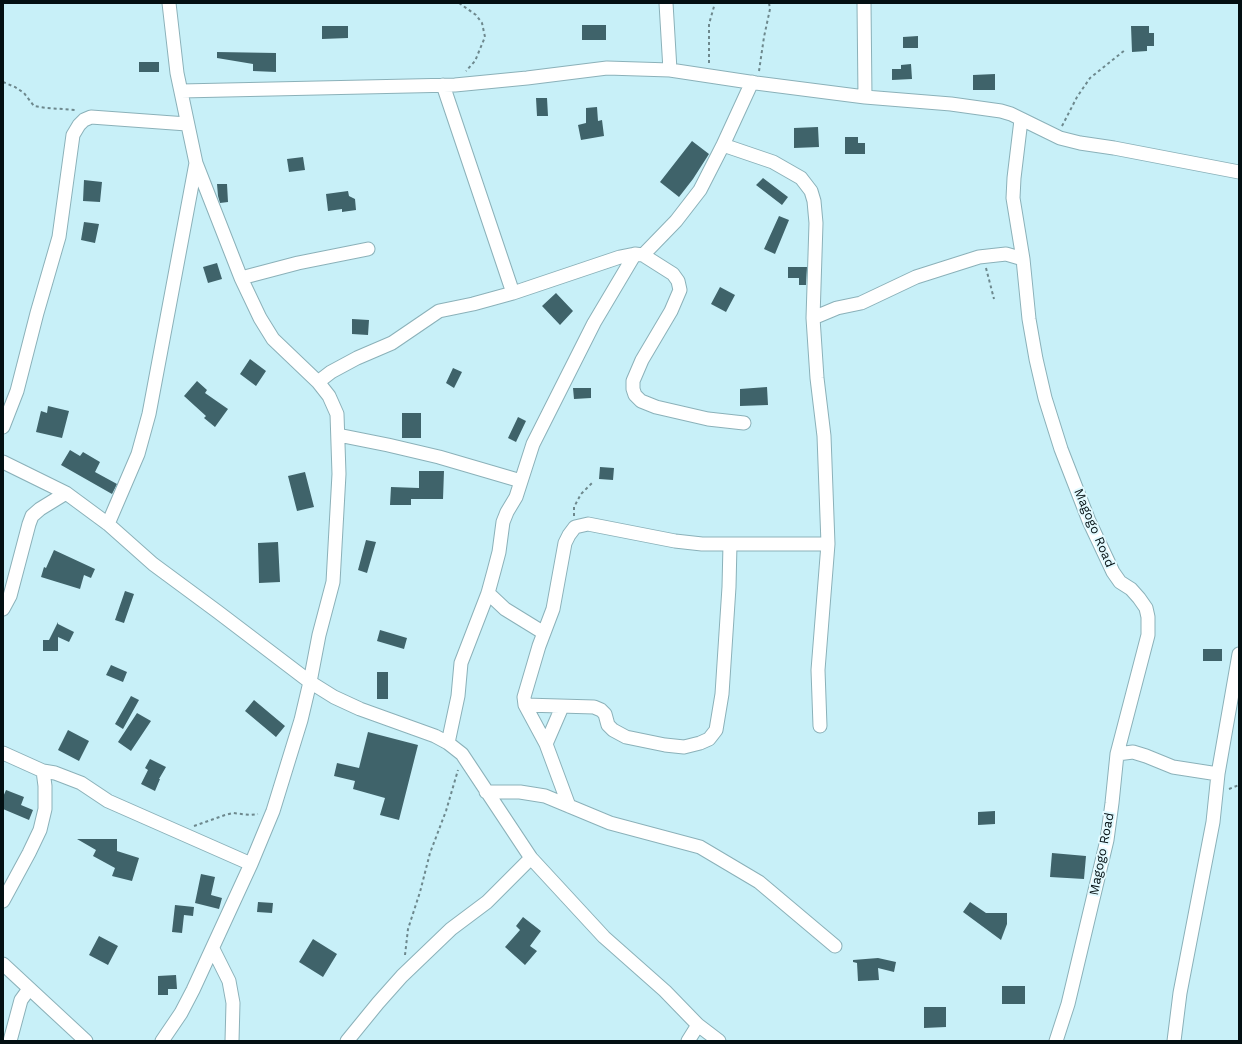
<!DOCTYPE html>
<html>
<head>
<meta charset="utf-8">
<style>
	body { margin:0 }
	#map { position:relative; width:1242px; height:1044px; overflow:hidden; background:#c8f0f8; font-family:"Work Sans",sans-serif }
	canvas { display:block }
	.frame { position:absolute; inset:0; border:4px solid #030f12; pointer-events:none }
</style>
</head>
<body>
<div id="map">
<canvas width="1242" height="1044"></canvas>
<div class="frame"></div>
</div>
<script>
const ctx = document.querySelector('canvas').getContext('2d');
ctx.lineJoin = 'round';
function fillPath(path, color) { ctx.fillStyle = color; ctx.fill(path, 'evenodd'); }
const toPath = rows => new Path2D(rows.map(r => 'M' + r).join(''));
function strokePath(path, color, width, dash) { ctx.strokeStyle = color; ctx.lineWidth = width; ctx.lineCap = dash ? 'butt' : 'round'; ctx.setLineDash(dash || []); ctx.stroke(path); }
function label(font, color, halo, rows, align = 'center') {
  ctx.font = font + ' "Work Sans",sans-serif'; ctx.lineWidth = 4; ctx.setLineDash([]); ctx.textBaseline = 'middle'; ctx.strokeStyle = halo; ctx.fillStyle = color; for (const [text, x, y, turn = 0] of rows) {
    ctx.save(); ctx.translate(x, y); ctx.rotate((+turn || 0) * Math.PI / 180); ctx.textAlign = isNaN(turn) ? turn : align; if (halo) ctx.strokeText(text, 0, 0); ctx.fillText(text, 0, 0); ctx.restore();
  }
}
const building = toPath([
	[582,25,606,25,606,40,582,40],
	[322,26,348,26,348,38,322,39],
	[1131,26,1149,26,1149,33,1154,33,1154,46,1147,46,1147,51,1132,52],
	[918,36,918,48,903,48,903,37],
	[217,52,276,53,276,72,253,71,253,64,217,58],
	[139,62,159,62,159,72,139,72],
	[911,64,912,79,892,80,892,69,901,69,901,65],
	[995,74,995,90,973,90,973,75],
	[536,98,547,98,548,116,537,116],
	[597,107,598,121,602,120,604,136,581,140,578,125,586,123,586,108],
	[818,127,819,147,794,148,794,128],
	[845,137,858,137,858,143,865,143,865,154,845,154],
	[692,141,709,154,693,179,679,197,660,182],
	[303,157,305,170,289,172,287,159],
	[763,178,788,197,782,205,756,185],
	[84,180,102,182,100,202,83,201],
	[217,184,227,184,228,202,220,203,218,196],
	[348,191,349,196,355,199,356,210,342,212,342,209,328,211,326,194],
	[779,216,789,220,775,254,764,249],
	[84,222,99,224,95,243,81,240],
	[217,263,222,279,208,283,203,267],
	[788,267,807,267,806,285,799,285,799,278,788,278],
	[720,287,735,295,726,312,711,304],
	[556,293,573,311,560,325,542,306],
	[352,319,369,320,368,335,352,334],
	[250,359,266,371,256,386,240,374],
	[453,368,462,372,454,388,446,383],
	[197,381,207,390,205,393,228,409,215,427,204,418,206,416,184,396],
	[767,387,768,405,740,406,740,389],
	[573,388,591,388,591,398,574,399],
	[48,406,69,411,62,438,36,432,41,411,47,413],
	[402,413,421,413,421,438,402,438],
	[518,417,526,421,516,442,508,438],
	[70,450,80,456,83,452,100,462,95,472,117,484,112,494,61,465],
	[600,467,614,468,613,480,599,479],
	[419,471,444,471,443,499,411,499,411,505,390,505,391,487,419,488],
	[305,472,314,507,297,511,288,476],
	[366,540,376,542,367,573,358,570],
	[278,542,280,582,259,583,258,543],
	[54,550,95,569,91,578,84,575,80,589,41,577,44,567,46,568],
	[125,591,134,594,124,623,115,620],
	[58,622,58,624,74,632,69,642,58,637,58,651,43,651,43,640,49,640],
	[380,630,407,638,404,649,377,641],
	[1203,649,1222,649,1222,661,1203,661],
	[111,665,127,672,123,682,106,675],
	[377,672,388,672,388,699,377,699],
	[131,696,139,700,123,729,115,724],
	[254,700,285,726,276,737,245,711],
	[137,713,151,721,131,751,118,742],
	[68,730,89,741,79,761,58,750],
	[368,732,418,745,399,820,380,815,385,798,353,789,355,781,334,776,337,763,359,768],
	[150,759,166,767,159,779,160,779,155,791,141,784,148,770,145,768],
	[6,790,24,797,21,805,33,810,29,820,3,809,3,797],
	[995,811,995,824,978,825,978,812],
	[77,839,117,839,117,851,139,858,132,881,112,876,115,868,93,856,96,850],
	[1052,853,1086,856,1084,879,1050,877],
	[201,874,215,877,211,895,222,898,219,909,195,903],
	[258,902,273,903,272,913,257,912],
	[970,902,986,913,1007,913,1007,924,1001,940,963,912],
	[175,905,194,907,193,916,184,915,182,933,172,932],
	[523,917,541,931,530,946,537,951,525,965,505,947,520,930,516,926],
	[99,936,118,946,108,965,89,955],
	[313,939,337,954,323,977,299,962],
	[878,958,896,962,894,972,878,968,879,980,858,981,857,963,853,962,853,960],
	[176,975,177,989,168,989,168,995,158,995,158,976],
	[1002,986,1025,986,1025,1004,1002,1004],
	[924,1007,946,1007,946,1027,924,1028]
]);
const path = toPath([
	[459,3,476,15,482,23,485,37,475,61,466,71],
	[709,63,709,24,715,3],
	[759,71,764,37,770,9,769,3],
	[3,82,15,87,24,93,34,106,47,108,76,110],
	[1062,126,1077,97,1090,78,1125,50],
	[986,268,994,299],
	[574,516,574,507,581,494,592,483],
	[1229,789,1239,785],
	[194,826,225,815,233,813,250,815,258,814],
	[405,955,408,929,420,892,430,853,446,811,458,770]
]);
const minor = toPath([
	[666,3,670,70],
	[864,3,865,97],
	[443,85,513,293],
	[181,91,455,85,527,78,607,68,670,70,756,83,865,97,951,104,1001,111,1011,114,1060,138,1080,143,1114,148,1239,172],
	[1021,120,1014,178,1013,198,1023,259,1029,319,1036,359,1045,398,1061,449,1089,521,1113,572,1120,582,1131,589,1139,598,1146,608,1148,617,1148,635,1117,754,1112,803,1107,840,1068,1004,1056,1041],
	[723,145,773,162,801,178,811,191,814,201,816,223,813,318,817,378,824,436,828,544,818,670,820,726],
	[643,255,673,274,678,281,680,290,671,311,642,360,633,381,633,389,635,395,641,401,656,407,708,419,744,423],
	[241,278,298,263,368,249],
	[813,318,837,308,861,303,916,277,979,257,1006,254,1023,259],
	[318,382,331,372,357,358,392,343,439,311,473,304,513,293,620,257,635,254],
	[3,427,17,391,37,313,59,237,73,135,79,125,84,120,91,117,187,124],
	[338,435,388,445,439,457,521,481],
	[3,462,66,493,108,524,153,564,218,612,310,682,334,697,360,709,435,736,448,743,462,754,531,858,604,937,665,991,698,1025,719,1041],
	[108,524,138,454,149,414,196,163],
	[488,593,505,609,544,633],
	[3,609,10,596,29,524,32,516,40,509,66,493],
	[525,705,594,707,601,710,605,714,608,725,613,730,626,737,665,745,684,747,700,743,709,739,716,730,722,694,729,587,730,544],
	[448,743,458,696,461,663,488,593,494,571,499,552,503,522,507,512,516,497,533,444,594,323,635,254,643,255,676,221,700,190,723,145,752,82],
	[546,744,562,707],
	[3,753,43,771,45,786,45,809,40,830,29,853,3,901],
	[1117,754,1133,752,1146,756,1173,767,1218,774],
	[43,771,55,773,81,783,108,801,251,864],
	[486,792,520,792,545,796,610,823,700,847,759,882,835,946],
	[569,806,546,744,525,705,524,697,539,646,553,609,565,543,569,535,575,527,588,524,675,541,702,544,828,544],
	[213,949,229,981,233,1003,232,1041],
	[3,964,86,1041],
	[10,1041,21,1000,29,989],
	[162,1041,181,1013,193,990,251,864,273,811,301,720,310,682,319,635,333,582,339,474,337,414,329,396,318,382,273,339,260,318,241,278,196,163,177,73,169,3],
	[347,1041,378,1003,402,976,451,929,487,902,531,858],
	[688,1041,698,1025],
	[1174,1041,1180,993,1213,822,1218,774,1239,654]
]);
const streetNames = [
	["Magogo Road",1094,528,67],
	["Magogo Road",1102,854,-79]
];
fillPath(building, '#3f636a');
strokePath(minor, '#8bb1b9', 15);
strokePath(path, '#6d888d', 2, [3, 3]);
strokePath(minor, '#fff', 13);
label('13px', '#030f12', '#e2faff', streetNames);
</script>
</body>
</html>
